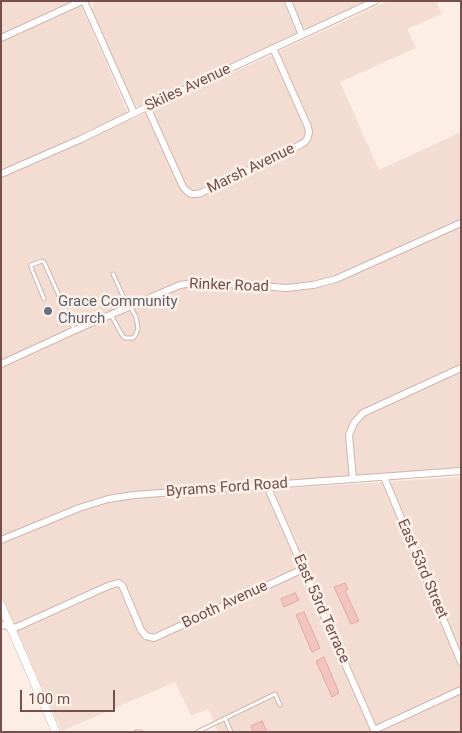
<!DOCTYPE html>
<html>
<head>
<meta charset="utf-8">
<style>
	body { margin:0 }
	#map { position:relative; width:462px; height:733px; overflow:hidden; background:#fcede5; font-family:Roboto,sans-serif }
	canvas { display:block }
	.frame { position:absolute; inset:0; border:2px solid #744f4b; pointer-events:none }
	.scale { position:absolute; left:20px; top:690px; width:95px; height:22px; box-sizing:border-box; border:2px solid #744f4b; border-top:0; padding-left:6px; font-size:15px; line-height:18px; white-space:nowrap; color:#744f4b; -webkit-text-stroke:4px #fff2eb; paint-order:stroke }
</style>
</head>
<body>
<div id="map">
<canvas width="462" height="733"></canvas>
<div class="frame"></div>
<div class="scale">100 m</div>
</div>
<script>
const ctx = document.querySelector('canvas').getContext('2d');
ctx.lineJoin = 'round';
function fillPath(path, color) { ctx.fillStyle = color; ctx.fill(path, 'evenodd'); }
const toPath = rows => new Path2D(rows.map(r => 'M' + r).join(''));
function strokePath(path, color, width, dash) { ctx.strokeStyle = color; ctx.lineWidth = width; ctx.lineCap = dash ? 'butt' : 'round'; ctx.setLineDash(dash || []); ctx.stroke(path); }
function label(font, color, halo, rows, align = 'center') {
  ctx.font = font + ' Roboto,sans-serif'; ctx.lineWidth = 5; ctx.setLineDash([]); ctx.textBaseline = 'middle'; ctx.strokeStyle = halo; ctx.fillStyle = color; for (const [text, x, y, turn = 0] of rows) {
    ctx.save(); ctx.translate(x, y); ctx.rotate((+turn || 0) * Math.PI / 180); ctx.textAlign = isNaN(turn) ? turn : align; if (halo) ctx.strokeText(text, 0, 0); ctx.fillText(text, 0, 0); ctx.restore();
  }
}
const residential = toPath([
	[1,1,79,1,131,120,388,1,436,1,442,14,407,29,416,48,340,82,379,170,461,132,461,468,257,483,262,490,461,477,461,732,218,732,208,709,191,716,175,682,62,731,1,596],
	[96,1,368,1,140,106,136,106,133,103,92,10,93,4]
]);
const building = toPath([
	[345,583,348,589,345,591,359,621,351,624,334,587,345,583],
	[295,593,299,600,284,607,281,599,295,593],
	[304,612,320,648,312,652,296,615,304,612],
	[324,657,339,693,332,697,316,661,324,657],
	[262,721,267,732,253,732,251,726,262,721]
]);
const service = toPath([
	[113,274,128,307],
	[44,299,31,267,31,265,42,261,44,262,74,329],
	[111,315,122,335,125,338,133,338,135,336,138,329,136,317,130,306],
	[225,718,231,732],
	[136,732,141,732],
	[197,732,275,694,280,705]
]);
const minor = toPath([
	[84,1,134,113],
	[288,1,302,35],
	[1,38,82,1],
	[147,107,183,187,187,191,191,194,196,194,201,193,300,145,305,142,308,137,309,132,308,127,273,48],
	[1,174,81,139,147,107,375,1],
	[1,364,75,330,180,285,200,282,287,288,313,285,336,279,461,223],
	[384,477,461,662],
	[353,479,349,435,354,423,363,413,461,368],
	[267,486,375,732],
	[1,540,79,508,108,499,134,495,461,471],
	[1,626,4,625,12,628,17,627,108,586,118,583,122,585,141,630,146,636,154,638,303,569],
	[374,730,461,690]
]);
const tertiary = toPath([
	[1,605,56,732]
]);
const markers = [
	[48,311,5,"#6b7280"]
];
const streetNames = [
	["Skiles Avenue",188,88,-25],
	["Marsh Avenue",251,169,-26],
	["Rinker Road",229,286,2],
	["Byrams Ford Road",227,488,-4],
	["East 53rd Street",422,569,67],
	["Booth Avenue",225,605,-25],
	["East 53rd Terrace",321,609,66]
];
const worshipNames = [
	["Grace Community",58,302],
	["Church",58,319]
];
fillPath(residential, '#f3ddd3');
fillPath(building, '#f1c5bd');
strokePath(building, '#e3a89e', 1);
strokePath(service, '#cfb5ae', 5);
strokePath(minor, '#cfb5ae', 8);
strokePath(tertiary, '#cfb5ae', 9);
strokePath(service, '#fff', 3);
strokePath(minor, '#fff', 6);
strokePath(tertiary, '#fff', 8);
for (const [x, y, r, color] of markers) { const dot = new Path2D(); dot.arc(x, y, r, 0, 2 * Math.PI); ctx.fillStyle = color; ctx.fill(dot); strokePath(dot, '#fff2eb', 2); }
label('15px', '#744f4b', '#fff2eb', streetNames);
label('15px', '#5b616d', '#fff2eb', worshipNames, 'left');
</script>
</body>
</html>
